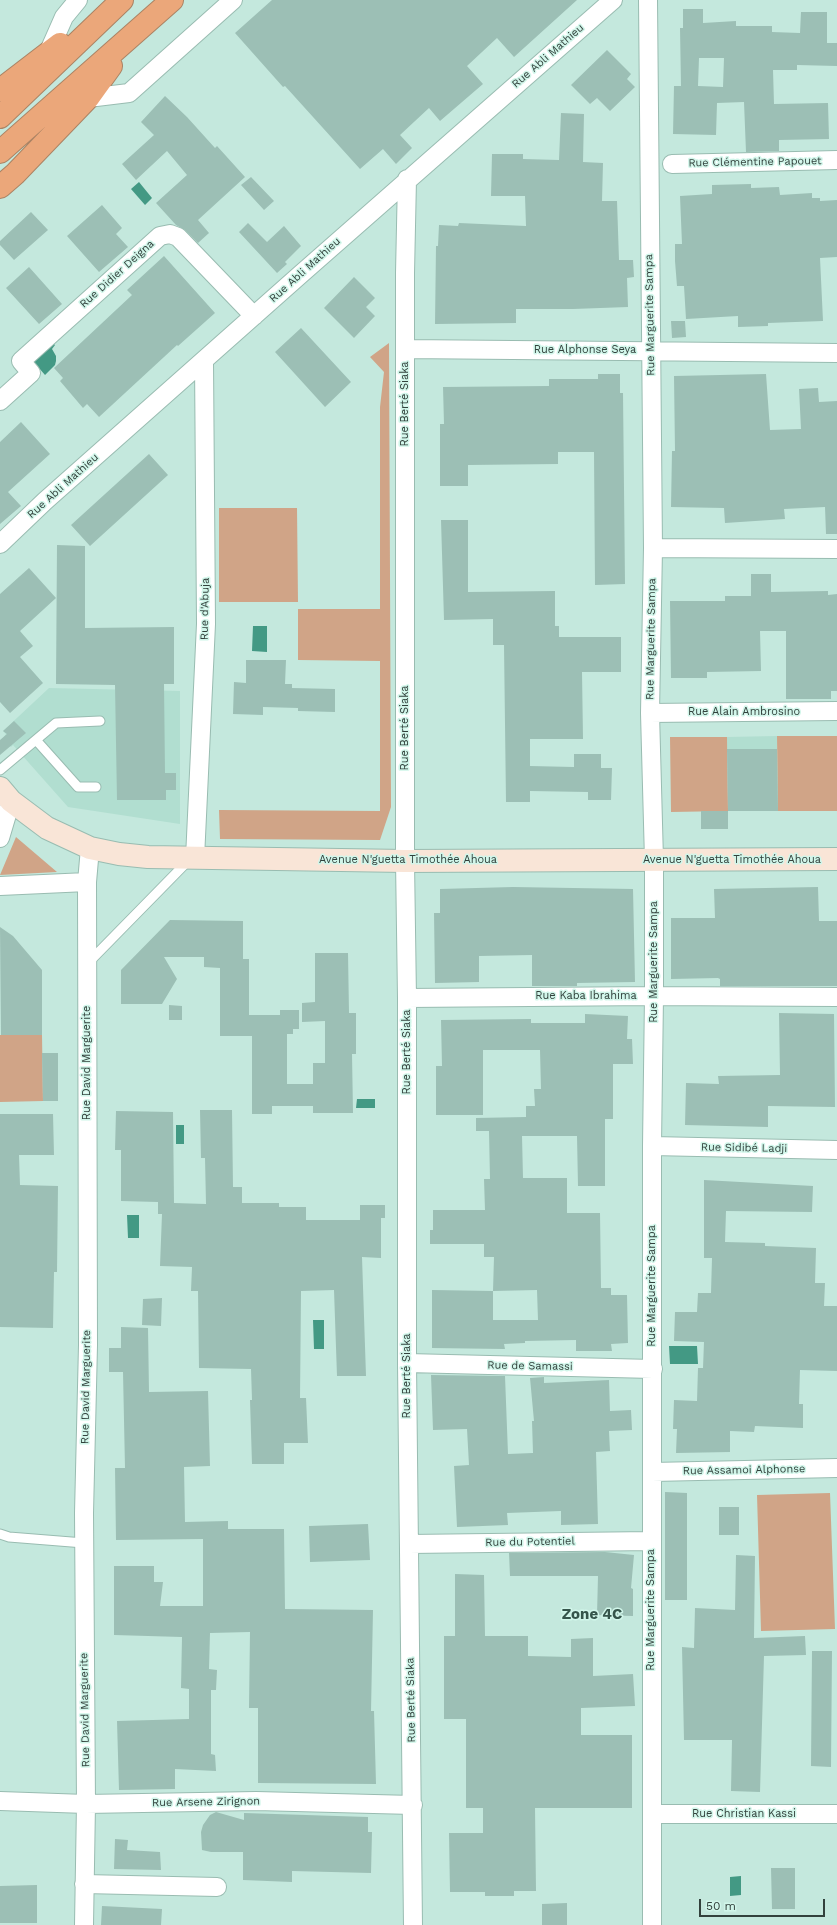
<!DOCTYPE html>
<html>
<head>
<meta charset="utf-8">
<style>
	body { margin:0 }
	#map { position:relative; width:837px; height:1925px; overflow:hidden; background:#c4e8dd; font-family:"Work Sans",sans-serif }
	canvas { display:block }
	.scale { position:absolute; left:699px; top:1899px; width:126px; height:18px; box-sizing:border-box; border:2px solid #32413c; border-top:0; padding-left:5px; font-size:12px; line-height:14px; white-space:nowrap; color:#32413c; -webkit-text-stroke:3px #d1f6ea; paint-order:stroke }
</style>
</head>
<body>
<div id="map">
<canvas width="837" height="1925"></canvas>
<div class="scale">50 m</div>
</div>
<script>
const ctx = document.querySelector('canvas').getContext('2d');
ctx.lineJoin = 'round';
function fillPath(path, color) { ctx.fillStyle = color; ctx.fill(path, 'evenodd'); }
const toPath = rows => new Path2D(rows.map(r => 'M' + r).join(''));
function strokePath(path, color, width, dash) { ctx.strokeStyle = color; ctx.lineWidth = width; ctx.lineCap = dash ? 'butt' : 'round'; ctx.setLineDash(dash || []); ctx.stroke(path); }
function label(font, color, halo, rows, align = 'center') {
  ctx.font = font + ' "Work Sans",sans-serif'; ctx.lineWidth = 3; ctx.setLineDash([]); ctx.textBaseline = 'middle'; ctx.strokeStyle = halo; ctx.fillStyle = color; for (const [text, x, y, turn = 0] of rows) {
    ctx.save(); ctx.translate(x, y); ctx.rotate((+turn || 0) * Math.PI / 180); ctx.textAlign = isNaN(turn) ? turn : align; if (halo) ctx.strokeText(text, 0, 0); ctx.fillText(text, 0, 0); ctx.restore();
  }
}
const built = toPath([
	[49,688,180,691,180,824,68,807,13,745,11,747,3,738,6,734,3,731],
	[777,736,778,811,728,811,727,737]
]);
const green = toPath([
	[389,343,391,807,380,840,220,839,219,810,380,811,380,661,298,660,298,609,380,609,380,407,384,372,370,357],
	[219,508,297,508,298,602,219,602],
	[777,736,837,736,837,811,778,811],
	[670,737,727,737,728,811,671,812],
	[16,837,57,872,0,875],
	[0,1035,42,1035,43,1101,0,1102],
	[830,1493,835,1629,761,1631,757,1495]
]);
const water = toPath([
	[139,182,152,198,145,205,131,189],
	[52,342,55,345,52,349,56,356,56,361,55,365,45,375,32,360],
	[253,626,267,626,267,652,252,651],
	[357,1099,375,1099,375,1108,356,1108],
	[176,1125,184,1125,184,1144,176,1144],
	[127,1215,139,1215,139,1238,128,1238],
	[313,1320,324,1320,324,1349,314,1349],
	[669,1346,697,1346,698,1364,670,1364],
	[741,1876,741,1895,730,1896,730,1877]
]);
const building = toPath([
	[272,0,577,0,514,57,497,38,467,66,483,84,440,121,429,108,400,135,412,148,396,164,383,149,360,169,285,86,283,87,235,33],
	[683,9,703,9,703,23,736,21,736,26,772,26,772,32,800,33,801,12,827,12,827,43,837,43,837,66,797,65,797,70,773,70,774,104,828,103,829,139,779,140,779,151,746,152,744,102,717,103,716,135,673,134,674,86,681,86,680,28,683,28],
	[699,58,724,58,723,87,698,86],
	[607,50,631,74,627,79,635,87,610,111,597,98,590,104,571,85],
	[165,96,187,117,215,148,217,146,245,177,198,220,209,233,198,243,185,230,176,225,156,203,187,175,167,151,136,180,122,164,154,135,141,122],
	[561,113,584,114,583,162,603,163,602,201,617,201,619,260,633,260,634,277,627,278,628,307,573,309,516,309,516,323,435,324,436,246,438,246,439,225,458,226,459,223,526,226,525,196,491,196,492,154,523,154,523,159,559,160],
	[251,177,274,201,264,210,241,185],
	[751,184,751,188,779,187,780,195,812,193,812,198,820,198,820,201,837,200,837,257,820,258,823,321,768,323,768,326,738,327,738,316,686,319,684,286,677,286,675,261,675,244,682,244,680,196,712,194,712,185],
	[102,205,122,228,116,234,128,247,99,272,67,236],
	[31,212,48,230,14,260,0,245,0,241],
	[248,223,267,242,284,226,301,246,285,262,287,264,277,273,239,232],
	[164,256,215,313,178,346,177,345,99,417,87,404,83,408,60,381,63,378,54,368,132,295,127,290],
	[29,267,62,304,39,324,6,288],
	[354,277,375,298,366,307,375,316,354,338,324,308],
	[671,321,685,321,686,337,672,338],
	[301,328,351,382,325,407,275,352],
	[598,374,620,374,620,393,623,393,625,584,595,585,594,452,558,452,558,464,468,465,468,486,440,486,440,424,444,424,443,387,549,386,549,379,598,379],
	[766,374,770,430,801,429,799,389,818,388,819,402,837,401,837,534,826,534,825,507,784,509,785,519,725,523,724,508,671,507,672,451,675,451,674,376],
	[21,422,50,454,8,492,21,506,0,524,0,442],
	[149,454,168,475,90,546,71,525],
	[441,520,468,520,468,592,555,591,555,626,559,626,559,637,621,637,621,672,582,672,583,739,530,739,530,766,574,767,574,754,601,754,601,768,612,768,611,800,588,800,588,792,530,791,530,802,506,802,504,645,493,645,493,619,444,620],
	[57,545,85,546,85,628,174,627,174,684,164,684,165,773,176,773,176,790,166,790,166,800,117,800,115,685,56,684],
	[29,568,56,598,20,631,33,646,20,657,43,683,10,713,0,702,0,594],
	[751,574,771,574,771,592,828,591,828,595,837,594,837,691,831,691,831,699,786,699,786,631,760,631,761,671,707,672,707,678,671,678,670,601,725,601,725,596,751,596],
	[246,660,286,660,285,684,292,684,292,688,335,689,335,712,298,711,298,708,263,707,263,715,233,714,234,682,246,683],
	[14,721,26,733,0,755,0,740,7,734,3,731],
	[727,749,777,749,778,811,728,811],
	[701,811,728,811,728,829,701,829],
	[513,887,633,889,635,982,577,983,577,986,532,986,532,955,479,956,479,982,435,983,434,913,440,913,440,889],
	[818,887,819,921,837,921,837,986,720,986,720,979,718,978,671,979,671,918,715,918,714,889],
	[170,920,243,921,243,959,249,959,249,1015,280,1015,280,1010,299,1010,299,1029,293,1029,293,1034,287,1034,287,1084,313,1084,313,1063,325,1063,325,1021,302,1022,302,1003,315,1002,315,953,348,953,349,1013,356,1013,356,1054,352,1054,353,1113,313,1113,313,1106,272,1106,272,1114,252,1114,252,1036,220,1036,220,968,204,967,204,957,164,957,177,979,162,1004,121,1004,121,970],
	[0,927,13,936,42,970,42,1035,1,1035],
	[169,1005,182,1006,182,1020,169,1020],
	[779,1013,834,1014,835,1107,768,1106,768,1127,685,1125,686,1083,719,1084,718,1076,780,1075],
	[585,1014,628,1016,627,1039,632,1039,633,1064,613,1064,613,1119,605,1119,605,1186,578,1186,577,1136,522,1136,523,1178,567,1178,567,1213,600,1213,601,1288,611,1288,611,1295,627,1295,628,1343,611,1344,612,1351,576,1351,576,1340,525,1341,525,1343,504,1344,505,1349,432,1348,432,1290,493,1291,494,1257,484,1257,484,1244,430,1244,430,1230,433,1230,433,1210,485,1210,484,1179,490,1179,489,1131,476,1131,476,1118,526,1117,526,1106,535,1106,534,1089,541,1089,540,1050,483,1050,483,1115,436,1115,436,1066,442,1066,441,1020,531,1019,531,1023,585,1023],
	[537,1290,538,1320,493,1320,493,1291],
	[42,1053,58,1053,58,1101,43,1101],
	[200,1110,232,1110,233,1187,242,1187,242,1203,279,1203,279,1207,306,1207,306,1220,360,1220,360,1205,385,1205,385,1218,381,1218,381,1258,362,1257,366,1376,337,1376,334,1290,301,1291,300,1398,306,1398,308,1443,284,1443,284,1464,252,1464,250,1400,252,1400,251,1369,199,1368,198,1291,191,1291,192,1267,160,1266,162,1214,158,1214,158,1202,121,1201,121,1150,115,1150,116,1111,173,1112,174,1203,206,1204,205,1158,201,1158],
	[0,1114,53,1114,54,1155,19,1155,20,1185,58,1186,57,1272,54,1272,53,1328,0,1327],
	[704,1180,813,1186,812,1212,726,1211,725,1242,765,1243,765,1246,816,1248,815,1283,825,1283,824,1306,837,1306,837,1371,800,1370,799,1404,803,1404,803,1428,755,1426,754,1432,730,1431,730,1452,676,1453,677,1429,673,1429,674,1400,697,1401,698,1368,703,1368,704,1342,674,1341,675,1312,697,1312,698,1293,711,1293,712,1258,704,1258],
	[162,1298,161,1326,142,1325,143,1299],
	[121,1327,148,1328,149,1392,208,1391,210,1466,184,1467,185,1522,228,1521,228,1529,284,1529,285,1609,373,1610,371,1711,374,1711,376,1784,258,1783,258,1708,249,1708,250,1632,210,1633,209,1669,217,1670,216,1690,211,1690,211,1754,215,1755,216,1771,175,1769,175,1789,119,1790,117,1721,189,1719,189,1689,181,1688,182,1637,114,1635,114,1566,154,1566,154,1582,163,1582,160,1606,203,1606,203,1539,116,1540,115,1468,125,1468,123,1372,109,1372,109,1348,121,1348],
	[431,1375,505,1376,508,1454,533,1453,532,1421,534,1421,530,1378,544,1377,544,1383,609,1380,610,1411,631,1410,632,1430,609,1431,610,1451,596,1452,598,1524,561,1525,561,1511,507,1513,508,1525,457,1527,454,1466,469,1465,467,1429,433,1430],
	[665,1492,687,1493,687,1600,665,1600],
	[719,1507,739,1507,739,1535,719,1535],
	[368,1524,370,1560,310,1562,309,1526],
	[605,1552,634,1555,631,1588,633,1589,633,1616,597,1615,598,1576,510,1576,509,1553],
	[736,1555,755,1556,754,1638,805,1636,806,1655,764,1656,760,1792,731,1791,732,1740,684,1740,682,1647,694,1648,695,1608,735,1610],
	[455,1574,484,1575,485,1636,528,1636,528,1656,571,1657,571,1639,593,1638,593,1676,633,1674,635,1706,581,1708,581,1735,632,1735,632,1808,535,1808,536,1891,514,1891,514,1896,485,1896,485,1892,450,1892,449,1833,483,1833,483,1808,466,1808,466,1719,444,1719,444,1636,455,1636],
	[812,1651,832,1651,831,1767,811,1766],
	[216,1812,244,1820,244,1813,368,1817,368,1832,372,1832,371,1873,292,1871,292,1882,243,1880,243,1852,211,1852,202,1850,201,1832,203,1825,210,1815],
	[115,1839,128,1840,127,1850,160,1852,161,1870,114,1869],
	[771,1868,795,1868,795,1909,772,1909],
	[37,1885,37,1923,0,1923,0,1886],
	[567,1903,567,1925,542,1925,542,1904],
	[102,1906,162,1909,161,1925,101,1925]
]);
const lane = toPath([
	[36,740,78,787,96,787],
	[0,770,56,723,100,721],
	[88,963,188,861],
	[0,1534,9,1537,84,1543]
]);
const street = toPath([
	[648,0,653,548,650,713,654,860,654,996,652,1146,652,1925],
	[49,51,64,17,78,0],
	[88,98,129,93,233,0],
	[672,164,837,160],
	[407,179,405,273,405,861,407,998,407,1363,413,1925],
	[405,349,837,353],
	[0,401,31,373,21,361,160,236,170,234,178,237,254,316],
	[0,544,45,501,301,274,613,0],
	[653,548,837,549],
	[650,713,837,711],
	[0,838,11,801],
	[195,858,206,624,204,361],
	[0,886,87,882],
	[407,998,654,996,837,997],
	[652,1146,837,1150],
	[407,1363,653,1369],
	[652,1472,837,1468],
	[409,1544,651,1541],
	[0,1801,86,1804,256,1801,413,1805],
	[652,1814,837,1814],
	[84,1884,217,1887],
	[84,1925,86,1804,84,1513,88,1345,87,882,90,848]
]);
const secondary = toPath([
	[0,788,11,801,47,828,90,848,119,854,148,857,405,861,837,859]
]);
const highway = toPath([
	[0,90,60,44],
	[0,117,122,0],
	[0,152,172,0],
	[0,187,15,174,88,98,111,66]
]);
const streetNames = [
	["Rue Abli Mathieu",548,56,-41],
	["Rue Clémentine Papouet",755,162,-1],
	["Rue Abli Mathieu",305,270,-42],
	["Rue Didier Deigna",117,274,-42],
	["Rue Marguerite Sampa",650,315,-91],
	["Rue Alphonse Seya",585,350],
	["Rue Berté Siaka",405,404,-90],
	["Rue Abli Mathieu",63,486,-42],
	["Rue d'Abuja",205,609,-89],
	["Rue Marguerite Sampa",651,639,-89],
	["Rue Alain Ambrosino",744,712],
	["Rue Berté Siaka",405,728,-90],
	["Avenue N'guetta Timothée Ahoua",408,860],
	["Avenue N'guetta Timothée Ahoua",732,860],
	["Rue Marguerite Sampa",654,962,-90],
	["Rue Kaba Ibrahima",586,996],
	["Rue Berté Siaka",407,1052,-90],
	["Rue David Marguerite",87,1063,-90],
	["Rue Sidibé Ladji",744,1148,1],
	["Rue Marguerite Sampa",652,1286,-90],
	["Rue de Samassi",530,1366,1],
	["Rue Berté Siaka",407,1376,-90],
	["Rue David Marguerite",86,1387,-89],
	["Rue Assamoi Alphonse",744,1470,-1],
	["Rue du Potentiel",530,1542,-1],
	["Rue Marguerite Sampa",651,1610,-90],
	["Rue Berté Siaka",411,1700,-91],
	["Rue David Marguerite",85,1710,-91],
	["Rue Arsene Zirignon",206,1802,-1],
	["Rue Christian Kassi",744,1814]
];
const districtNames = [
	["Zone 4C",592,1615]
];
fillPath(built, '#b1ded0');
fillPath(green, '#d0a487');
fillPath(water, '#439984');
fillPath(building, '#9cbfb5');
strokePath(lane, '#99bcb1', 11);
strokePath(street, '#99bcb1', 20);
strokePath(secondary, '#99bcb1', 24);
strokePath(highway, '#aa8364', 24);
strokePath(lane, '#fff', 9);
strokePath(street, '#fff', 18);
strokePath(secondary, '#f9e5d7', 22);
strokePath(highway, '#eba77a', 22);
label('11px', '#32413c', '#d1f6ea', streetNames);
label('bold 15px', '#35554b', '#d1f6ea', districtNames);
</script>
</body>
</html>
